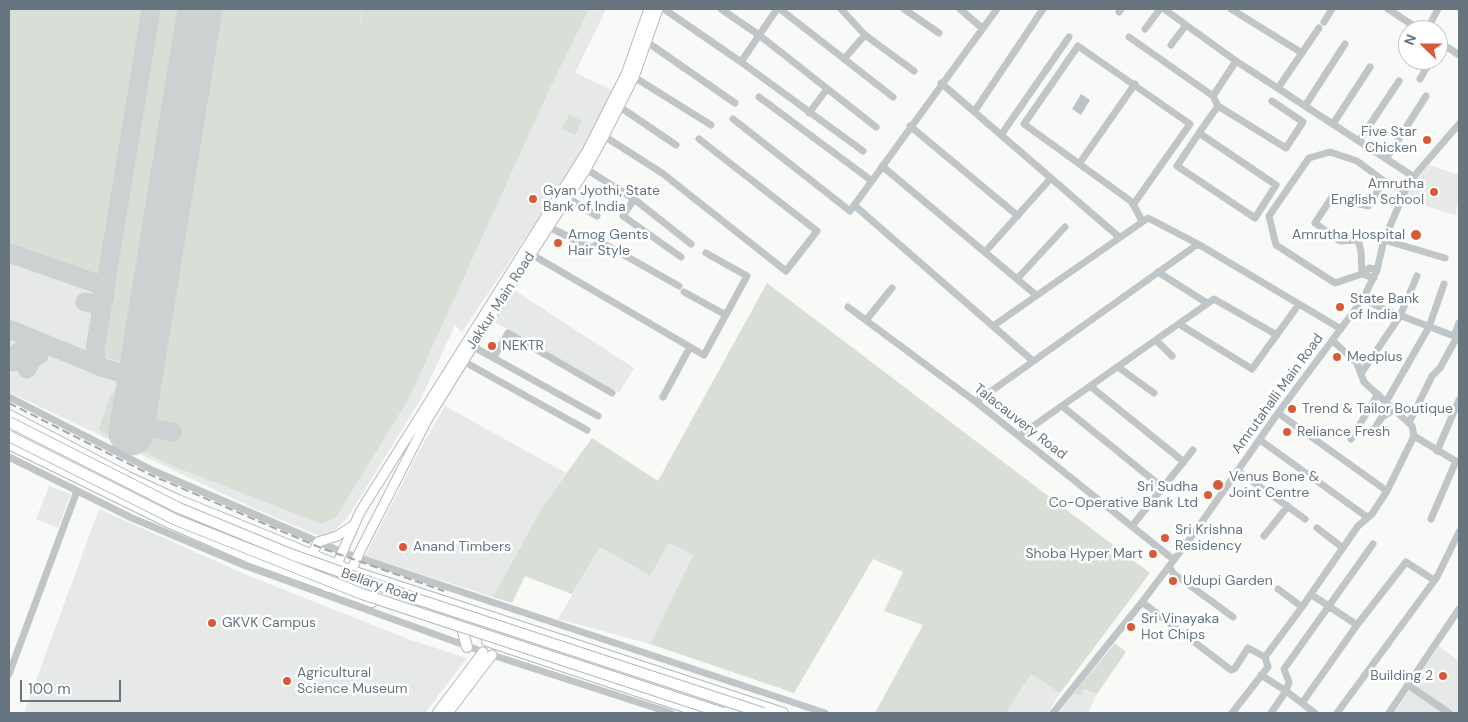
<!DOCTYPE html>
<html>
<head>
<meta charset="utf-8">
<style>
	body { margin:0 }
	#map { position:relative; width:1468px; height:722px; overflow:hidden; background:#f9f9f7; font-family:"DM Sans",sans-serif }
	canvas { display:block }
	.frame { position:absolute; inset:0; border:10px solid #667580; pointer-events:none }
	.north { position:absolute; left:1398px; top:20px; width:50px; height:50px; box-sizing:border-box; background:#fff; border:1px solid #c2c8cc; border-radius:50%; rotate:292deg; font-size:14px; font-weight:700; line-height:20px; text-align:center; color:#667580 }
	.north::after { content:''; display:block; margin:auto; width:18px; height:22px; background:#d95a37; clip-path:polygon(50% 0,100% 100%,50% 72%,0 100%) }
	.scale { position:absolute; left:20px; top:680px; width:101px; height:22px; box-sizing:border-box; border:2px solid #667580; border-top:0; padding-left:6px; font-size:15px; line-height:18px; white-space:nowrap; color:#667580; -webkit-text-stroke:4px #fff; paint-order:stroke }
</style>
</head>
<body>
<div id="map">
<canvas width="1468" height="722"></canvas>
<div class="frame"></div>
<div class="north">N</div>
<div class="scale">100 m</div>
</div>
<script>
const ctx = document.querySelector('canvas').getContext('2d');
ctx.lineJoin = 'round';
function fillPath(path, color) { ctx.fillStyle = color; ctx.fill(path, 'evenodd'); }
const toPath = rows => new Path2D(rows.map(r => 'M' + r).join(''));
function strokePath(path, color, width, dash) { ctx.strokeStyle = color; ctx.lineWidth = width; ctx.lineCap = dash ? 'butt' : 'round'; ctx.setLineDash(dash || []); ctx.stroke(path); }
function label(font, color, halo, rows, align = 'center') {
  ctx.font = font + ' "DM Sans",sans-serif'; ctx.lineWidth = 5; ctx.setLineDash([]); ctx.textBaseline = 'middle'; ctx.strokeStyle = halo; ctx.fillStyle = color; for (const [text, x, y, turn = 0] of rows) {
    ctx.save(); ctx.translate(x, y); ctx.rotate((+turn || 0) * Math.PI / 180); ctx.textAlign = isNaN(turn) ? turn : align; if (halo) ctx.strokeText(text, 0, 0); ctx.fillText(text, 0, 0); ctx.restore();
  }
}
const built = toPath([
	[9,9,606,9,575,73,612,90,584,151,462,332,455,325,421,399,348,517,334,531,319,536,253,508,9,392],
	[1429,165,1459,175,1459,200,1455,215,1406,200,1412,184],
	[514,290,634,368,619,393,495,322],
	[445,406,566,473,542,507,493,597,365,556,419,451],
	[49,486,71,494,58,528,36,519],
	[99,509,247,575,408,639,467,658,425,713,24,713],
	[669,543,693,555,650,644,558,619,600,547,650,576],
	[1439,646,1459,661,1459,713,1394,713],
	[1031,674,1060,693,1048,713,1006,713],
	[1084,689,1097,694,1088,713,1059,713,1074,693,1081,696]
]);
const green = toPath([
	[9,9,142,9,99,276,97,278,9,249],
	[158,9,189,9,133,354,126,360,118,361,104,357,102,354],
	[210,9,362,9,358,33,363,9,589,9,549,90,409,398,336,517,322,524,175,467,103,433,99,428,112,391,121,407,121,432,173,439,175,424,147,420,144,417],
	[569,115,582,121,575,135,562,129],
	[767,283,1150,573,1060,693,1031,674,1006,713,875,713,923,625,884,611,903,572,873,559,794,693,650,644,693,555,669,543,650,576,600,547,572,594,525,576,512,603,493,597,542,507,592,438,658,481],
	[1115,643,1126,652,1097,694,1084,689,1081,696,1074,693]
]);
const water = toPath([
	[1081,94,1090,100,1081,115,1072,109]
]);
const taxiway = toPath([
	[9,253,98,284,105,295],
	[85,302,99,305,104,300],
	[9,329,104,368,135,377,141,371],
	[13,362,18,352,25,349],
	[101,367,96,362,95,349,151,9],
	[27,369,32,359,39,355],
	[134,413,133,419,137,425,173,432]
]);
const runway = toPath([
	[131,433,200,9]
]);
const minor = toPath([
	[664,9,741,62,863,151],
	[721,9,759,35,876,127],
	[780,9,893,97],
	[841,9,865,35,914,71],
	[904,9,939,33],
	[960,9,982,28],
	[1164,9,1236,61,1414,177],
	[1231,9,1302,53],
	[1388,9,1420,30],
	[1119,12,1121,9],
	[1324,22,1332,9],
	[1145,29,1160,9],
	[1427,30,1438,9],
	[1129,37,1213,96,1236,61],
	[1438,41,1459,55],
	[647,42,735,103],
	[1171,45,1186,25],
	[844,59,865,35],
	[741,62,777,9],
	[634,77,711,125],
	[1420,79,1431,60],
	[941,83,1119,237],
	[1278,88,1319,28],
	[1213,96,1218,106,1286,148,1303,122,1272,101],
	[759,97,872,181],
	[1305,106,1345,44],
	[620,107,676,145],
	[974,112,1043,9],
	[809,113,827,89],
	[733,119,850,211,997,9],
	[1333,124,1370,67],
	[910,126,1018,216],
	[1199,133,1276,185,1255,218,1177,166,1199,133,1218,106],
	[1001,135,1069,37],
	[604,136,662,173,786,271,817,231,699,139],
	[1359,141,1399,81],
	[1386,159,1426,96],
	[1079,164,1135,84],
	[882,166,1036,295],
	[586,169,634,199,691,244],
	[568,198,597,216],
	[634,199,623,216,681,257],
	[854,205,1033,361],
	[1133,205,1190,124,1078,46,1024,124,1132,202,1142,221],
	[549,227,591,248,601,242,679,286],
	[1384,240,1445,258],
	[985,252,1051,178],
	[531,254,690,347,663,397],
	[1158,272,1207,303],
	[1362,274,1361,251,1358,240,1340,241,1315,223,1332,197,1368,206,1384,181],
	[1363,274,1369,268,1377,270],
	[1374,278,1362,274,1335,283,1276,245,1269,216,1309,158,1330,152,1357,161,1384,181,1405,191],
	[1017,279,1065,227],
	[684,292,726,315],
	[1363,299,1386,310,1459,338],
	[848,307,976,402,1174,560],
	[867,319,892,288],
	[1179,324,1252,369,1299,304],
	[993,326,1148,218,1198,244,1341,329],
	[1454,336,1459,323],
	[1156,340,1172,356],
	[1333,341,1357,363,1364,382,1412,426,1414,436,1459,463],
	[472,346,598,416],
	[690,347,704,355,747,276,706,253],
	[494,357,508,333,612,393],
	[463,361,587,430],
	[1118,367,1154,393],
	[1362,372,1400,316,1417,276],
	[1090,386,1184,462],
	[9,397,152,470,342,552,825,713],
	[976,402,1198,244],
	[1386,402,1429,327,1444,284],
	[1062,406,1163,488],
	[1278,413,1387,491],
	[1409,423,1432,376,1440,368,1457,337],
	[1375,428,1382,417,1395,409],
	[1019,436,1214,299,1277,335],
	[1351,439,1378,394],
	[1260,440,1367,517],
	[1437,451,1459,400],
	[9,457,132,518,246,566,492,655,671,713],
	[1238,471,1305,519],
	[1431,519,1456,461],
	[1132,526,1193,450],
	[1317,528,1343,548],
	[1264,536,1288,506],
	[1169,566,1173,573,1233,617],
	[1278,589,1302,607,1358,526,1372,514,1387,491,1414,436],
	[1312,595,1357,625],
	[1142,602,1231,670,1235,668,1248,648,1265,657,1268,667,1232,713],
	[1265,657,1302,607],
	[9,674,77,491],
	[1261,675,1286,691,1315,713],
	[1408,685,1449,713],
	[1302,703,1357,625,1406,562,1434,580],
	[1053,713,1142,602,1192,536,1278,413,1363,299,1377,270,1384,240,1409,182,1459,124],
	[1271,713,1286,691,1289,682,1284,669,1373,544],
	[1337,713,1437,577,1459,532],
	[1389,713,1459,609]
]);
const major = toPath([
	[312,555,318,542,337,536,354,525],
	[327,587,360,512,586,153,626,74,649,9],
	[342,592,360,551,427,420,502,299,586,169,604,136,634,77,658,9],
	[437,713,483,652],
	[448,713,492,655]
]);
const highway = toPath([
	[9,415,128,477,178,500,352,571,783,713],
	[9,444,170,523,248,557,372,602],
	[463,632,467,647],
	[487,641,703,713]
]);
const rail = toPath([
	[9,403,151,475,321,548,444,591]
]);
const highwayBridge = toPath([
	[9,422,179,508,293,555,420,600,763,713],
	[9,436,176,520,362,594,723,713]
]);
const markers = [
	[1427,140,5,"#d95a37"],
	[1434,192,5,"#d95a37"],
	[533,199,5,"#d95a37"],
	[1416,235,6,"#d95a37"],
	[558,243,5,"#d95a37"],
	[1340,307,5,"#d95a37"],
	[492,346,5,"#d95a37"],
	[1337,357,5,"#d95a37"],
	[1292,409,5,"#d95a37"],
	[1287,432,5,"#d95a37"],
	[1218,485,6,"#d95a37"],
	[1208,495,5,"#d95a37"],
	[1165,538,5,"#d95a37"],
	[403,547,5,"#d95a37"],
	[1153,554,5,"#d95a37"],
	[1173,581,5,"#d95a37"],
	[212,623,5,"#d95a37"],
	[1131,627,5,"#d95a37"],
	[1443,676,5,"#d95a37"],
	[287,681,5,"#d95a37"]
];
const poiNames = [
	["Five Star",1417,132,"right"],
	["Chicken",1417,148,"right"],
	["Amrutha",1424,184,"right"],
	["English School",1424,200,"right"],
	["Gyan Jyothi, State",543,191],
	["Bank of India",543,207],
	["Amog Gents",568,235],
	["Hair Style",568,251],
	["Amrutha Hospital",1405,235,"right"],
	["State Bank",1350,299],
	["of India",1350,315],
	["NEKTR",502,346],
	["Medplus",1347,357],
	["Trend & Tailor Boutique",1302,409],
	["Reliance Fresh",1297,432],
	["Venus Bone &",1229,477],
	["Joint Centre",1229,493],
	["Sri Sudha",1198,487,"right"],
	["Co-Operative Bank Ltd",1198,503,"right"],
	["Sri Krishna",1175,530],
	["Residency",1175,546],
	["Anand Timbers",413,547],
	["Shoba Hyper Mart",1143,554,"right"],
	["Udupi Garden",1183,581],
	["Sri Vinayaka",1141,619],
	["Hot Chips",1141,635],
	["GKVK Campus",222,623],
	["Agricultural",297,673],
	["Science Museum",297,689],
	["Building 2",1433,676,"right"]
];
const streetNames = [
	["Jakkur Main Road",501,301,-57],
	["Amrutahalli Main Road",1278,394,-54],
	["Talacauvery Road",1020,422,38],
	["Bellary Road",379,586,19]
];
fillPath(built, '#e7e8e8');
fillPath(green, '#d9ded7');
fillPath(water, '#b9c5c9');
strokePath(taxiway, '#ced1d2', 19);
strokePath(runway, '#ced1d2', 45);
strokePath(major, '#b4b9bd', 11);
strokePath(highway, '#b4b8bb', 12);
strokePath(minor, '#c0c5c8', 7);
strokePath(major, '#fff', 9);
strokePath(highway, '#fff', 10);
strokePath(rail, '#a2a9ae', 2, [8, 4]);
strokePath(highwayBridge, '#b4b8bb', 12, []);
strokePath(highwayBridge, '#fff', 10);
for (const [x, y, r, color] of markers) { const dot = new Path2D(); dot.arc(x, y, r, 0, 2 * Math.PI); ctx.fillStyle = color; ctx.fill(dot); strokePath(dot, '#fff', 2); }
label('14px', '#667580', '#fff', poiNames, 'left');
label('14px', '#667580', '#fff', streetNames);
</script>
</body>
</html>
